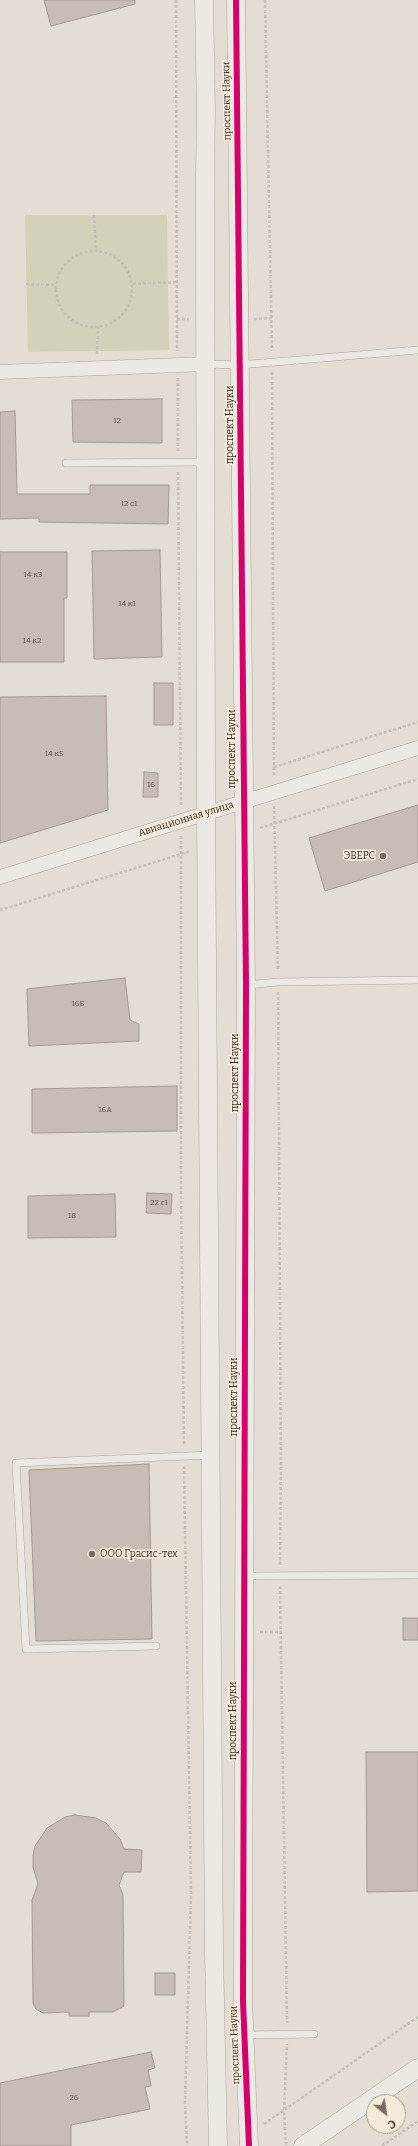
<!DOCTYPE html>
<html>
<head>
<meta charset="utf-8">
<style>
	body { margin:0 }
	#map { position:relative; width:418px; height:2146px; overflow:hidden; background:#e3ddd3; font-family:Bitter,serif }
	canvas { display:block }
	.north { position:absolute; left:366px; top:2094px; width:40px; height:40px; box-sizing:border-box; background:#f3eada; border:1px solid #a89e91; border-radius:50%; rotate:150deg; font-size:11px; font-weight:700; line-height:16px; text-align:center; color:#382c23 }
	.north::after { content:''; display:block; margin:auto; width:14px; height:18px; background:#746a61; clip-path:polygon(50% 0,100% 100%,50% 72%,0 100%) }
</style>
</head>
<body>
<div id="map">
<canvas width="418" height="2146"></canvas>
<div class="north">С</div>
</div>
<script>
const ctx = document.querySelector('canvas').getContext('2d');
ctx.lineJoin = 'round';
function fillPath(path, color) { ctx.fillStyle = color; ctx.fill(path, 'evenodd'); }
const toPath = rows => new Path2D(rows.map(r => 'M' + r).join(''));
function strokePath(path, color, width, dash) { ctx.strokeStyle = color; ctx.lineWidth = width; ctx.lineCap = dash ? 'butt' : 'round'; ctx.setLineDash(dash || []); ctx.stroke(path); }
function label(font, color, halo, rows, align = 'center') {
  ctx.font = font + ' Bitter,serif'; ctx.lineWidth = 3.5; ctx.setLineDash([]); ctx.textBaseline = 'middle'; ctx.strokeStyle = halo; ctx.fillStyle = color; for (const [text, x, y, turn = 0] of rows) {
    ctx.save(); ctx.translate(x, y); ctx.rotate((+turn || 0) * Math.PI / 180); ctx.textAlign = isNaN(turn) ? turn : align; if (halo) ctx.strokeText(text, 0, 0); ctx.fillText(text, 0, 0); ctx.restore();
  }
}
const green = toPath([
	[25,215,167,215,169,350,28,352]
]);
const building = toPath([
	[44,0,135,0,135,4,51,26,44,0],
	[162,399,162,443,73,442,72,400,162,399],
	[15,411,17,494,90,494,90,485,169,485,168,524,39,522,39,518,0,519,0,412,15,411],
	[160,550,162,657,94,659,92,551,160,550],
	[0,552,67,552,67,598,64,598,64,662,0,662,0,552],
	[154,683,173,683,173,725,154,725,154,683],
	[106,696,108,810,0,843,0,697,106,696],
	[144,772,158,773,158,797,143,797,144,772],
	[418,805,418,862,325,891,309,838,418,805],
	[125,978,130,1020,139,1024,139,1041,29,1046,27,989,125,978],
	[177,1086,177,1131,32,1133,32,1089,177,1086],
	[147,1193,172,1194,171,1214,146,1213,147,1193],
	[115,1194,116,1237,28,1238,28,1196,115,1194],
	[149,1464,152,1639,36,1641,29,1470,149,1464],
	[403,1618,418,1618,418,1640,403,1640,403,1618],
	[366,1752,418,1752,418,1891,367,1892,366,1752],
	[75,1815,96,1818,106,1823,120,1839,124,1849,142,1850,141,1872,124,1872,119,1885,123,1895,124,2006,113,2012,89,2012,89,2016,69,2016,69,2012,43,2013,36,2009,33,2003,32,1900,38,1884,33,1867,33,1856,35,1846,47,1828,65,1817,75,1815],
	[155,1973,175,1973,175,1995,155,1995,155,1973],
	[151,2052,155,2068,148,2070,151,2086,145,2087,150,2109,71,2125,71,2146,0,2146,0,2083,151,2052]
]);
const path = toPath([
	[176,0,177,351],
	[265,0,272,351],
	[94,215,96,250],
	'56 289a38 38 0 1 1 76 0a38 38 0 1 1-76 0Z',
	[26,284,56,285],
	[133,284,177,282],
	[177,319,189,319],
	[254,319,271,318],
	[97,354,98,327],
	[272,372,274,777],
	[178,378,178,451],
	[178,472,181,807],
	[274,767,418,722],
	[274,806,278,971],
	[260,828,418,779],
	[181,836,181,1192,184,1445],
	[0,910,191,851],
	[278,992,281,1465,280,1565],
	[184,1466,191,1894,185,2103,187,2146],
	[280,1586,287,2023],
	[260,1632,280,1632],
	[264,2124,418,2017],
	[286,2145,284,2111,287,2044],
	[382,2146,418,2121]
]);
const service = toPath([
	[206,364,239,365,418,350],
	[66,463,205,462],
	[246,985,278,982,418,980],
	[244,1576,418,1575],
	[156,1646,26,1649,16,1463,211,1455],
	[245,2035,314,2034]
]);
const minor = toPath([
	[0,372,206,364],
	[0,877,418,748]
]);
const tertiary = toPath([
	[204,0,206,113,205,176,206,813,214,1952,218,2146],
	[236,0,246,985,243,2001,249,2146],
	[303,2146,418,2068]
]);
const cycleway = toPath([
	[236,0,246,985,243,2001,249,2146]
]);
const markers = [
	[383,856,4,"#746a61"],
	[92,1554,4,"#746a61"]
];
const numberNames = [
	["12",117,421],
	["12 с1",129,504],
	["14 к3",33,575],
	["14 к1",127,604],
	["14 к2",32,641],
	["14 к5",54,754],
	["16",151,785],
	["16Б",78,1004],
	["16А",105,1110],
	["22 с1",159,1203],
	["18",72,1216],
	["26",74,2098]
];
const streetNames = [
	["проспект Науки",227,101,-91],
	["проспект Науки",230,425,-90],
	["проспект Науки",232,749,-90],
	["Авиационная улица",186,819,-17],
	["проспект Науки",235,1073,-90],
	["проспект Науки",234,1397,-90],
	["проспект Науки",233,1721,-90],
	["проспект Науки",235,2045,-92]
];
const poiNames = [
	["ЭВЕРС",375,856],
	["ООО Грасис-тех",100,1554,"left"]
];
fillPath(green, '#d3d1b7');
fillPath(building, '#c7bdb4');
strokePath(building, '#a49992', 1);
strokePath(service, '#a9a39b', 8);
strokePath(minor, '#a9a39b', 15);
strokePath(tertiary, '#a9a39b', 19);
strokePath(path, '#c5c0ba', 2.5, [3, 2]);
strokePath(service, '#ece9e3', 7);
strokePath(minor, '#ece9e3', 14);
strokePath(tertiary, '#ece9e3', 18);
strokePath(cycleway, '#d6006c', 6);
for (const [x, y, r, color] of markers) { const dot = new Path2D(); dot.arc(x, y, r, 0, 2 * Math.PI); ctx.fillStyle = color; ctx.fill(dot); strokePath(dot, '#f3eada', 1.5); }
label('8px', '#5c5047', null, numberNames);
label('10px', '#382c23', '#f3eada', streetNames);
label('10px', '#382c23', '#f3eada', poiNames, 'right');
</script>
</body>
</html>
